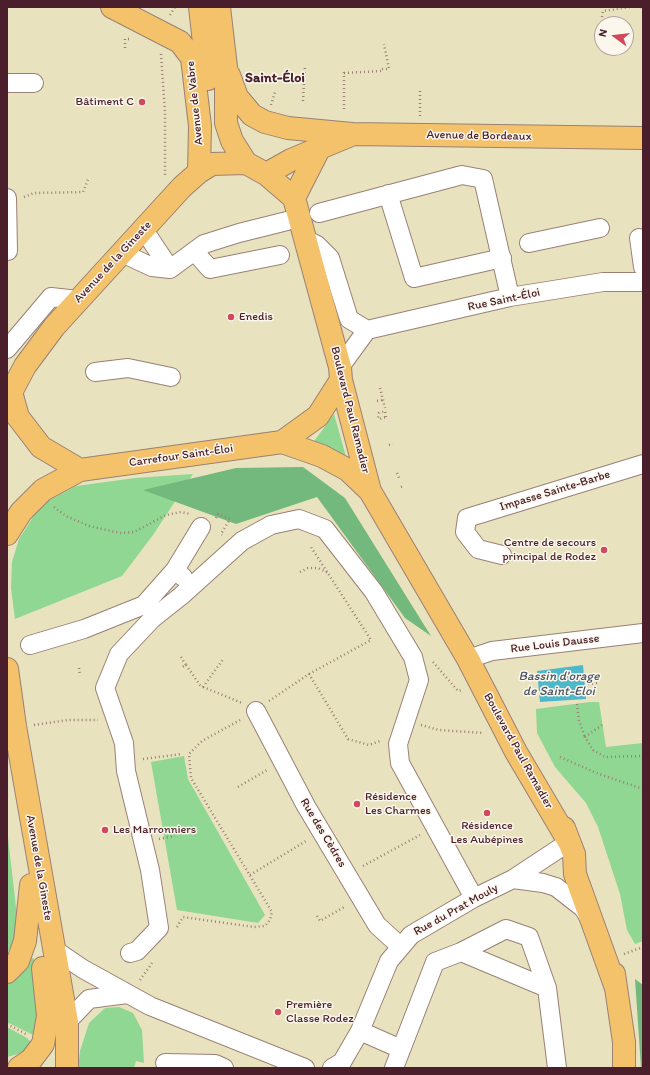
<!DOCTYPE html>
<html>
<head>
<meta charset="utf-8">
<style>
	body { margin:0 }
	#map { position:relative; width:650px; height:1075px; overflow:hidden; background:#e9e2bf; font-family:Itim,sans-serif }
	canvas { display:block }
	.frame { position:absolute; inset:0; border:8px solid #4a1f2b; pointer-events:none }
	.north { position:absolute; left:594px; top:16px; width:40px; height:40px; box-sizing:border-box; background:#fbf7ec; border:1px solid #b4a19f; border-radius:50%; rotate:285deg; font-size:11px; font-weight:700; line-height:16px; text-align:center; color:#4a1f2b }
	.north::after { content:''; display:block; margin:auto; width:14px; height:18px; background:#d1495b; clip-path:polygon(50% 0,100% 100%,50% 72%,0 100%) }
</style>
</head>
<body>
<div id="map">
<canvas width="650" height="1075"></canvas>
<div class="frame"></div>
<div class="north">N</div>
</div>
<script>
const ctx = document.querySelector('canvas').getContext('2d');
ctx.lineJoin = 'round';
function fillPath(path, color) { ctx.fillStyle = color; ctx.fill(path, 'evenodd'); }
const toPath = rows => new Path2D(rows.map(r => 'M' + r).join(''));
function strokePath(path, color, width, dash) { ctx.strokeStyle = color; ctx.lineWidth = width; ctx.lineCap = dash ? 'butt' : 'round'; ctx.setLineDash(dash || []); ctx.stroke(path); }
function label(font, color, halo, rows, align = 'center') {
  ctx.font = font + ' Itim,sans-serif'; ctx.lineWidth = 3; ctx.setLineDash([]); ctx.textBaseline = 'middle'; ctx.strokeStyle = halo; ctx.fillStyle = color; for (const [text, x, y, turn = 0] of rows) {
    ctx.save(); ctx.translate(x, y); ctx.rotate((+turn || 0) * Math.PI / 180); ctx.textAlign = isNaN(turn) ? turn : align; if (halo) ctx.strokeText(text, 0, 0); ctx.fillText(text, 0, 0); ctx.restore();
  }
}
const green = toPath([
	[334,414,347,460,312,444],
	[193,474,153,535,122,576,15,619,11,588,12,562,19,539,33,517,46,502,76,486,135,478],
	[590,702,599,702,606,747,643,743,643,941,635,944,627,930,620,894,598,827,586,803,555,767,537,733,536,709],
	[184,756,188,779,265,915,258,923,177,910,151,762],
	[7,829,19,933,7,953],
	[34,958,38,1006,37,1034,33,1035,7,1022,7,980,26,960],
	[119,1007,133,1013,142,1030,144,1063,136,1061,134,1068,78,1068,80,1051,89,1023,105,1008],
	[7,1027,27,1038,33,1044,25,1052,7,1057]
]);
const forest = toPath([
	[303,467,345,498,431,636,405,618,317,497,236,524,143,490,236,468],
	[635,979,643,985,643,1068,641,1068]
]);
const water = toPath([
	[583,665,586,699,540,702,537,671]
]);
const path = toPath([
	[641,7,643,9],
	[170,15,175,7],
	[602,17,603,11,630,7],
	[125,48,125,39,130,39],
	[161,54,165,112,165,177],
	[344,73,381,71,381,69,389,69,384,44],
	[420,91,420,117],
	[303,101,305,65],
	[271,105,275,92],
	[344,109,344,71],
	[24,197,34,193,83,192,89,177],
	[380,388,385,408],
	[377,401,383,400],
	[386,417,385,411,379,413,378,418,380,419,382,418,386,417,387,417],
	[389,445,393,444],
	[397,473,399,478],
	[401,487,404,486],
	[54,507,66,516,89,526,120,533,134,532,166,515,181,512,190,514],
	[216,518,218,514,230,519,221,534,222,535],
	[300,572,308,568,318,568,328,573],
	[181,657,186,665,182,667],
	[433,662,458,691,462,690],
	[186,665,200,685,203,687,224,658],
	[79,668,80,676],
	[309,674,371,640,311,547],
	[588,684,597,683],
	[203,687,242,703],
	[269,701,309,674,348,739,369,745,380,741],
	[577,704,579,721,585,737],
	[34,725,68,720,98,720],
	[421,725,439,730,484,733],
	[602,725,585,737,593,750,605,757,641,756,643,758],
	[560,757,599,774,643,789],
	[143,759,182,754],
	[238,787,267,770],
	[159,839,175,836],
	[363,866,420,835],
	[250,875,306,841],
	[317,916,320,921,346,906],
	[177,927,183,917,254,927,265,926,270,920,272,912,191,778,189,754,202,741,242,719],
	[624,954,643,947],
	[140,980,152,963],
	[7,1024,26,1034]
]);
const minor = toPath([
	[7,83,34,83],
	[388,194,414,278,502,258],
	[7,198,8,251],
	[319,213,462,175,483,179,510,297],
	[144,230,170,269],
	[639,238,643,267],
	[305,239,317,245,330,258,349,319,367,330],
	[529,243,600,228],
	[195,252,210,269,280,255],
	[122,253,152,267,170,269,204,244,239,233,287,221],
	[7,349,51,297,78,300],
	[340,367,367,330,510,297,603,282,643,282],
	[95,372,128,368,171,377],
	[502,555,478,549,465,532,467,518,643,464],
	[183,577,175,570,201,527],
	[30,645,84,629,144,605,175,570],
	[468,659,492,651,643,633],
	[256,711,306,806,377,925,401,947],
	[513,879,543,883,556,887,583,908,588,916],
	[52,948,83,969,150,1006,305,1068],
	[461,952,506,929,529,937,547,988],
	[130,953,137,951,159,928,150,870,126,771,124,743,105,688,119,654,152,619,181,596,242,541,271,525,299,519,325,529,374,592,413,657,419,680,398,744,400,763,474,898],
	[67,1022,89,999,127,994],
	[360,1031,401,1049],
	[165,1063,215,1064,224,1068],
	[332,1068,342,1062,360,1031,389,961,411,935,474,898,513,879,569,842],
	[394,1068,435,962,461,952,547,988,557,1068]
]);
const major = toPath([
	[112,7,180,42,192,58,200,126,199,172],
	[200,7,208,79],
	[219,7,226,67,226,123,232,141,246,163,266,174,294,198,340,367,341,380,370,491,468,659,516,752,569,842],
	[229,75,237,97,252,115,265,122,288,128,352,134,643,138],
	[266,174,291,160,351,135],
	[294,198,319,149],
	[11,392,18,417,41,447,80,470],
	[7,400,25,366,54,327,182,187,199,172,212,164,246,163],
	[282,442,322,456,348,470,370,491],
	[7,534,21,512,43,490,80,470,282,442,318,416,341,380],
	[7,669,15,726,67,1022,67,1068],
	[564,828,574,854,575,874,616,988],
	[7,972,18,961,25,941,31,885],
	[614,974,624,1042,624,1068],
	[19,1068,31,1060,43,1044,48,1016,43,968]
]);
const markers = [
	[142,102,4,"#d1495b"],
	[231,317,4,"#d1495b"],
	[604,550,4,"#d1495b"],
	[357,804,4,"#d1495b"],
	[487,813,4,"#d1495b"],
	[105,830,4,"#d1495b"],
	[278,1012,4,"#d1495b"]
];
const poiNames = [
	["Bâtiment C",134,102,"right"],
	["Enedis",239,317],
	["Centre de secours",596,543,"right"],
	["principal de Rodez",596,557,"right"],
	["Résidence",365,797],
	["Les Charmes",365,811],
	["Résidence",487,826,"center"],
	["Les Aubépines",487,840,"center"],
	["Les Marronniers",113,830],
	["Première",286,1005],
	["Classe Rodez",286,1019]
];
const streetNames = [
	["Avenue de Vabre",195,103,-96],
	["Avenue de Bordeaux",479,136,1],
	["Avenue de la Gineste",113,262,-47],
	["Rue Saint-Éloi",504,300,-12],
	["Boulevard Paul Ramadier",350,410,76],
	["Carrefour Saint-Éloi",181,456,-8],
	["Impasse Sainte-Barbe",555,491,-17],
	["Rue Louis Dausse",555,644,-7],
	["Boulevard Paul Ramadier",518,751,61],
	["Rue des Cèdres",323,833,59],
	["Avenue de la Gineste",39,868,80],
	["Rue du Prat Mouly",456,910,-29]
];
const waterNames = [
	["Bassin d'orage",559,677],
	["de Saint-Eloi",559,692]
];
const quarterNames = [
	["Saint-Éloi",275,78]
];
fillPath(green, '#8fd792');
fillPath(forest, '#73b87c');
fillPath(water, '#4db8ca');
strokePath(minor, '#9a8075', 20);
strokePath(major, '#9a8075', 24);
strokePath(path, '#9a8075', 2.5, [1, 3]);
strokePath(minor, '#fff', 18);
strokePath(major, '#f3c26a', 22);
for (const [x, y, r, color] of markers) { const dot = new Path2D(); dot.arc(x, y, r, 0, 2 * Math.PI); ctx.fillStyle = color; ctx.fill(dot); strokePath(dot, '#fbf7ec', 1.5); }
label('12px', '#4a1f2b', '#fbf7ec', poiNames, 'left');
label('12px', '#4a1f2b', '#fbf7ec', streetNames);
label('italic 13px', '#4b5563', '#fbf7ec', waterNames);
label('bold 14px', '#4a1f2b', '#fbf7ec', quarterNames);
</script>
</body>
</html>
